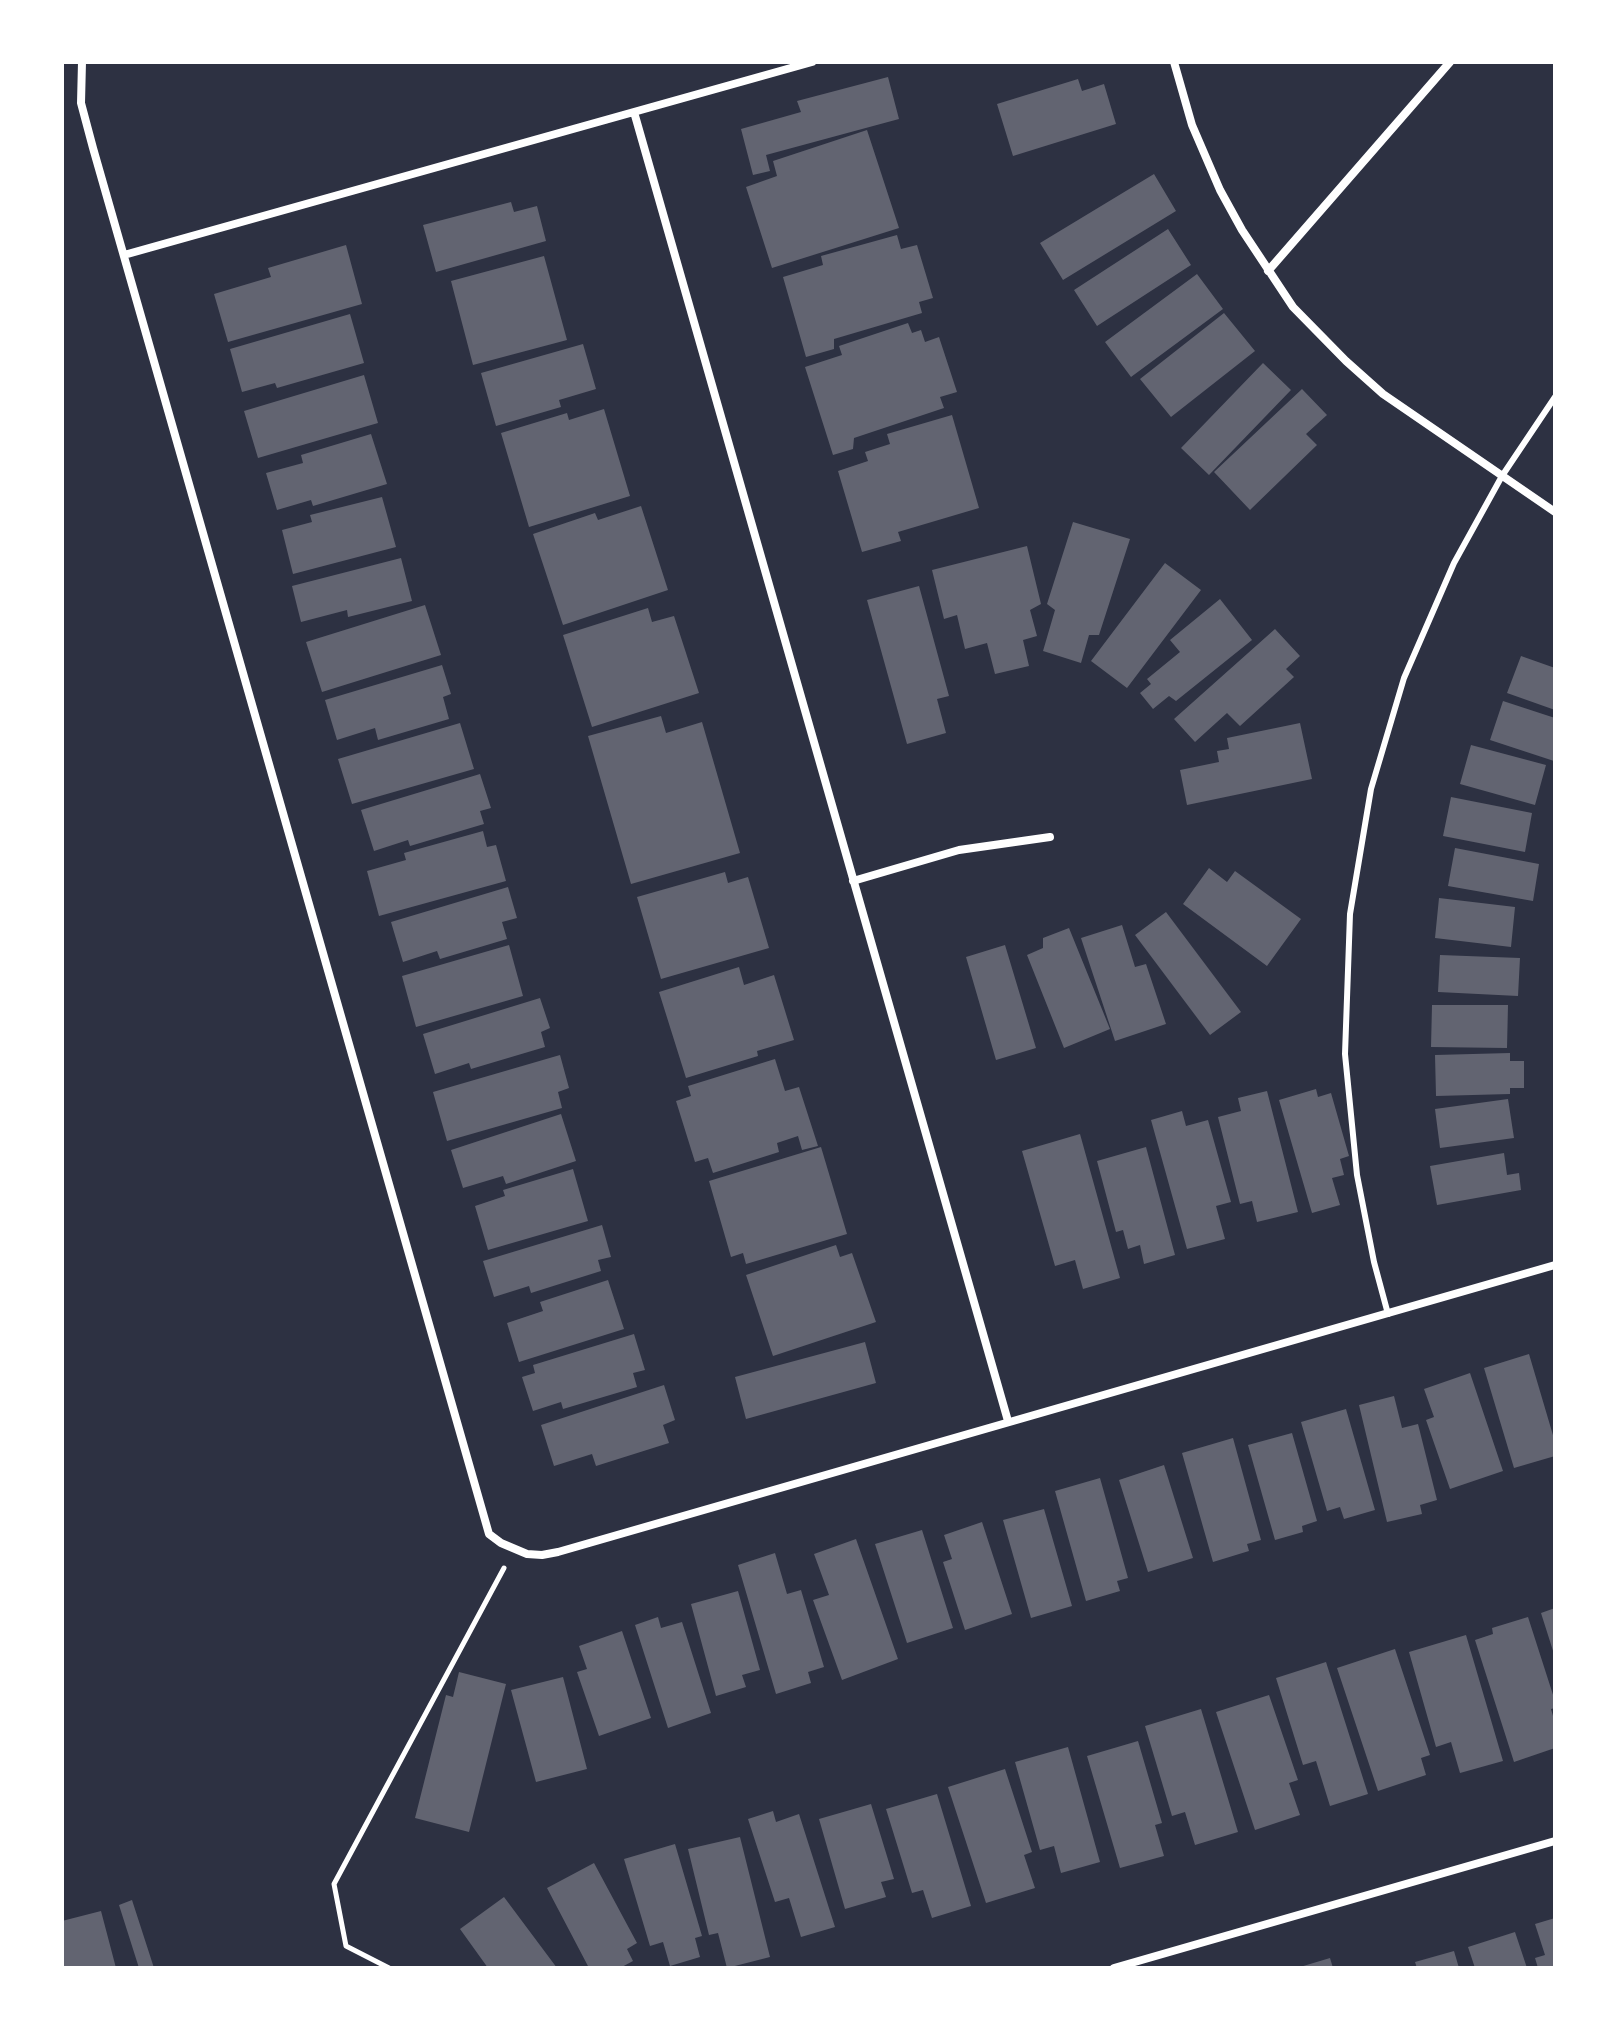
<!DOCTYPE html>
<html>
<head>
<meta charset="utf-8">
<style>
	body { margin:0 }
	#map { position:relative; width:1617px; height:2030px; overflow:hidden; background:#2d3142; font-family:Raleway,sans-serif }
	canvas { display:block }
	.frame { position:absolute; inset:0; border:64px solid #fff; pointer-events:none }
</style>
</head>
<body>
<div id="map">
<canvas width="1617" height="2030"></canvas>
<div class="frame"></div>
</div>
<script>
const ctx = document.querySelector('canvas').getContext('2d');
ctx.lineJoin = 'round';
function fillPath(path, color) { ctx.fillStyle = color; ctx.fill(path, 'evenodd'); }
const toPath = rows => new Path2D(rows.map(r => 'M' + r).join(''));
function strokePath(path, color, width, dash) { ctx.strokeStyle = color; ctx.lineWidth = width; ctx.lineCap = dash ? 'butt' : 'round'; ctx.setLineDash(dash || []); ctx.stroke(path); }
const building = toPath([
	[888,77,899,119,766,155,770,171,753,175,741,129,801,112,797,101],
	[1078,79,1082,91,1104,84,1116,124,1013,156,997,104],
	[867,130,899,228,772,268,746,187,777,176,773,161],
	[1154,174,1176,211,1063,280,1040,243],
	[511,202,514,212,537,206,546,241,436,272,423,225],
	[1168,229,1191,265,1097,326,1074,290],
	[897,235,901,249,917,245,933,298,919,302,922,313,834,339,834,349,806,357,783,277,823,265,821,256],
	[346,245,362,304,228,342,214,294,271,277,268,268],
	[544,256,567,340,473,365,451,281],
	[1197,274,1223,309,1131,377,1105,342],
	[1224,313,1255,351,1171,417,1140,379],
	[350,314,364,363,277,388,275,383,242,392,230,349],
	[908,323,912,333,921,330,925,342,939,337,957,392,940,397,944,408,854,438,853,449,833,455,805,367,842,355,839,346],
	[583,344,596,389,559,400,561,407,496,426,481,373],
	[1263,363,1291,390,1209,475,1181,448],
	[364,375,378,423,258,458,244,411],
	[1302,389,1327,415,1306,434,1317,445,1250,510,1214,472],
	[604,409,630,496,529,527,501,433,567,413,569,420],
	[952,415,979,508,898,532,901,541,862,552,838,471,868,461,865,452,890,444,887,434],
	[371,434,387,484,313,506,311,500,277,510,266,473,303,463,301,455],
	[382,497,396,547,293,574,282,530,312,522,310,515],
	[641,506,668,590,563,625,533,534,595,513,598,520],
	[1073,522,1130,539,1099,635,1089,635,1081,663,1043,651,1055,610,1047,604],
	[1027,546,1041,604,1030,610,1037,636,1023,640,1029,666,995,674,987,643,965,649,957,615,944,619,932,570],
	[401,558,412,601,348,617,347,610,301,622,292,586],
	[1165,563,1201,590,1127,688,1091,661],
	[919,586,949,696,937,699,946,733,907,744,867,600],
	[1220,599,1252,640,1176,701,1169,696,1153,709,1140,693,1151,684,1147,679,1180,652,1170,640],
	[425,605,441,655,322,692,306,642],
	[648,608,652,622,674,616,699,693,592,727,563,635],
	[1275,629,1300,656,1286,669,1294,677,1240,726,1227,713,1195,742,1174,719],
	[1521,656,1555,668,1555,710,1507,693],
	[442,665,451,694,443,697,449,719,378,740,375,728,337,740,325,700],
	[1503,701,1555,718,1554,761,1490,740],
	[661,716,666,733,702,722,740,853,631,884,588,736],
	[460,723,474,769,352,804,338,759],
	[1300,723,1312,779,1187,805,1180,770,1219,762,1217,751,1229,749,1227,738],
	[1471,745,1546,765,1535,805,1460,784],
	[480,774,491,808,480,811,484,824,410,846,408,840,374,851,361,810],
	[1451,797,1532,813,1525,852,1443,836],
	[483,831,487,847,496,845,506,881,379,916,367,871,406,860,404,853],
	[1455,848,1539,864,1533,901,1448,886],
	[1209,868,1227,882,1235,871,1301,919,1267,966,1183,904],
	[725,872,728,883,748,877,769,948,661,979,637,897],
	[508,887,517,918,502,922,507,939,440,959,437,951,403,962,391,922],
	[1439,898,1515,907,1511,947,1435,938],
	[1166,912,1241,1012,1210,1035,1135,935],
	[1122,925,1135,967,1146,964,1166,1024,1115,1041,1081,938],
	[1069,928,1110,1029,1064,1048,1027,955,1043,948,1043,938],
	[509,945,523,996,416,1027,402,976],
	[1005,945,1036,1048,996,1060,966,957],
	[1440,955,1520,958,1518,996,1438,992],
	[739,967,744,985,774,975,794,1040,757,1051,758,1056,686,1078,659,992],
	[540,998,550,1028,541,1032,545,1047,471,1069,469,1063,435,1074,423,1034],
	[1432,1005,1508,1005,1507,1048,1431,1047],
	[1510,1053,1510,1061,1524,1061,1524,1088,1510,1088,1510,1094,1436,1096,1435,1055],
	[560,1055,569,1088,558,1092,562,1108,447,1141,433,1092],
	[775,1059,785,1091,799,1087,818,1146,802,1150,798,1136,777,1143,779,1152,713,1173,708,1158,695,1162,676,1101,691,1096,688,1086],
	[1316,1089,1318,1097,1331,1093,1349,1156,1340,1159,1344,1175,1332,1178,1340,1205,1312,1213,1279,1100],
	[1267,1091,1298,1212,1257,1222,1252,1201,1240,1204,1218,1117,1241,1111,1238,1098],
	[1508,1099,1514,1138,1440,1148,1435,1109],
	[1182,1111,1186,1126,1208,1120,1231,1202,1216,1206,1225,1239,1187,1249,1151,1120],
	[561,1114,576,1161,506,1184,503,1176,463,1188,451,1150],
	[1080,1134,1120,1278,1083,1289,1075,1260,1055,1266,1022,1151],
	[821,1147,847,1234,746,1264,743,1253,731,1257,709,1181],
	[1146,1147,1175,1255,1144,1264,1140,1245,1128,1249,1123,1230,1116,1232,1097,1161],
	[1504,1153,1507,1175,1519,1173,1521,1190,1437,1205,1430,1166],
	[573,1169,588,1221,488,1250,475,1206,505,1196,503,1190],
	[602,1225,611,1257,598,1260,601,1271,531,1293,529,1286,494,1297,483,1261],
	[836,1245,840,1257,852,1253,876,1322,773,1356,746,1275],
	[608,1280,624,1329,519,1362,507,1323,543,1311,540,1302],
	[634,1334,645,1370,633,1373,637,1387,563,1409,561,1402,533,1411,522,1377,535,1373,533,1365],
	[865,1342,876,1383,746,1419,735,1377],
	[1529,1354,1555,1442,1555,1456,1514,1468,1484,1368],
	[1470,1373,1503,1471,1450,1489,1426,1420,1434,1417,1424,1389],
	[664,1385,675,1420,663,1425,669,1443,596,1466,592,1454,554,1466,541,1425],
	[1394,1396,1402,1428,1418,1424,1437,1500,1420,1505,1422,1514,1387,1522,1359,1405],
	[1346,1409,1375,1510,1344,1519,1340,1507,1327,1511,1301,1422],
	[1292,1433,1317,1521,1302,1526,1303,1532,1275,1540,1248,1445],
	[1233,1438,1261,1540,1247,1544,1249,1551,1213,1562,1182,1453],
	[1164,1465,1193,1558,1148,1572,1119,1480],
	[1100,1478,1128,1578,1117,1581,1120,1591,1086,1601,1055,1491],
	[1044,1509,1072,1606,1031,1618,1003,1520],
	[982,1522,1012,1614,965,1630,943,1562,952,1559,944,1535],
	[922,1530,953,1628,907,1643,875,1544],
	[856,1539,898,1659,842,1680,813,1600,829,1595,814,1554],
	[775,1553,787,1594,801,1590,824,1667,808,1672,811,1683,776,1694,738,1565],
	[738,1591,760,1670,742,1675,746,1687,716,1696,691,1604],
	[1555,1608,1555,1654,1554,1654,1541,1613],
	[658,1617,661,1628,682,1622,711,1713,668,1728,635,1625],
	[1528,1617,1555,1701,1555,1708,1551,1709,1555,1723,1555,1748,1514,1762,1475,1640,1493,1634,1492,1628],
	[622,1631,651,1718,599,1736,577,1672,587,1669,579,1646],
	[1466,1635,1503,1761,1460,1773,1451,1742,1436,1747,1409,1652],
	[1395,1649,1430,1755,1421,1758,1426,1775,1378,1791,1337,1668],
	[1326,1662,1368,1794,1330,1806,1316,1761,1303,1765,1276,1678],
	[459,1672,506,1684,469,1832,415,1818,446,1695,453,1697],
	[563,1677,587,1769,536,1782,511,1690],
	[1269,1695,1298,1780,1289,1783,1300,1815,1255,1830,1216,1712],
	[1201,1709,1238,1832,1195,1845,1185,1812,1172,1816,1145,1726],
	[1138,1741,1162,1823,1155,1825,1164,1856,1120,1868,1087,1756],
	[1068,1747,1100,1862,1061,1873,1054,1846,1040,1850,1015,1762],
	[1005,1769,1032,1852,1024,1855,1035,1888,986,1903,948,1787],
	[937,1794,971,1906,932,1918,923,1890,912,1893,886,1809],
	[871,1804,894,1879,881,1882,886,1897,845,1909,819,1819],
	[773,1811,776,1822,799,1814,835,1927,801,1937,789,1898,775,1902,748,1819],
	[740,1837,770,1957,727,1968,718,1933,709,1935,688,1849],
	[675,1844,702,1936,695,1938,700,1957,670,1966,663,1942,650,1946,624,1859],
	[594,1863,637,1943,627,1949,633,1961,620,1968,589,1968,547,1888],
	[504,1897,557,1968,488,1968,460,1929],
	[132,1900,154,1968,139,1968,119,1905],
	[101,1911,116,1968,62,1968,62,1921],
	[1555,1918,1555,1968,1538,1968,1535,1958,1545,1955,1535,1924],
	[1515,1932,1527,1968,1475,1968,1468,1947],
	[1454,1951,1459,1968,1417,1968,1415,1962],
	[1330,1958,1333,1968,1300,1968,1300,1967]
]);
const path = toPath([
	[389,1968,346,1946,334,1884,504,1568]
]);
const service = toPath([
	[1388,1314,1374,1262,1357,1175,1345,1054,1350,914,1371,789,1404,678,1454,563,1502,476,1555,397]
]);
const minor = toPath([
	[82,62,81,103,93,148,489,1534,501,1543,527,1554,542,1555,558,1552,1555,1265],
	[1174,62,1192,125,1220,190,1242,230,1293,307,1346,361,1383,394,1555,512],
	[634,112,1008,1421],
	[124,255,812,62],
	[1268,271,1450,62],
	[853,881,959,850,1050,837],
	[1114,1968,1555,1841]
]);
fillPath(building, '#626471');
strokePath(path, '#fff', 5);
strokePath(service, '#fff', 6);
strokePath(minor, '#fff', 8);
</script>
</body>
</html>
